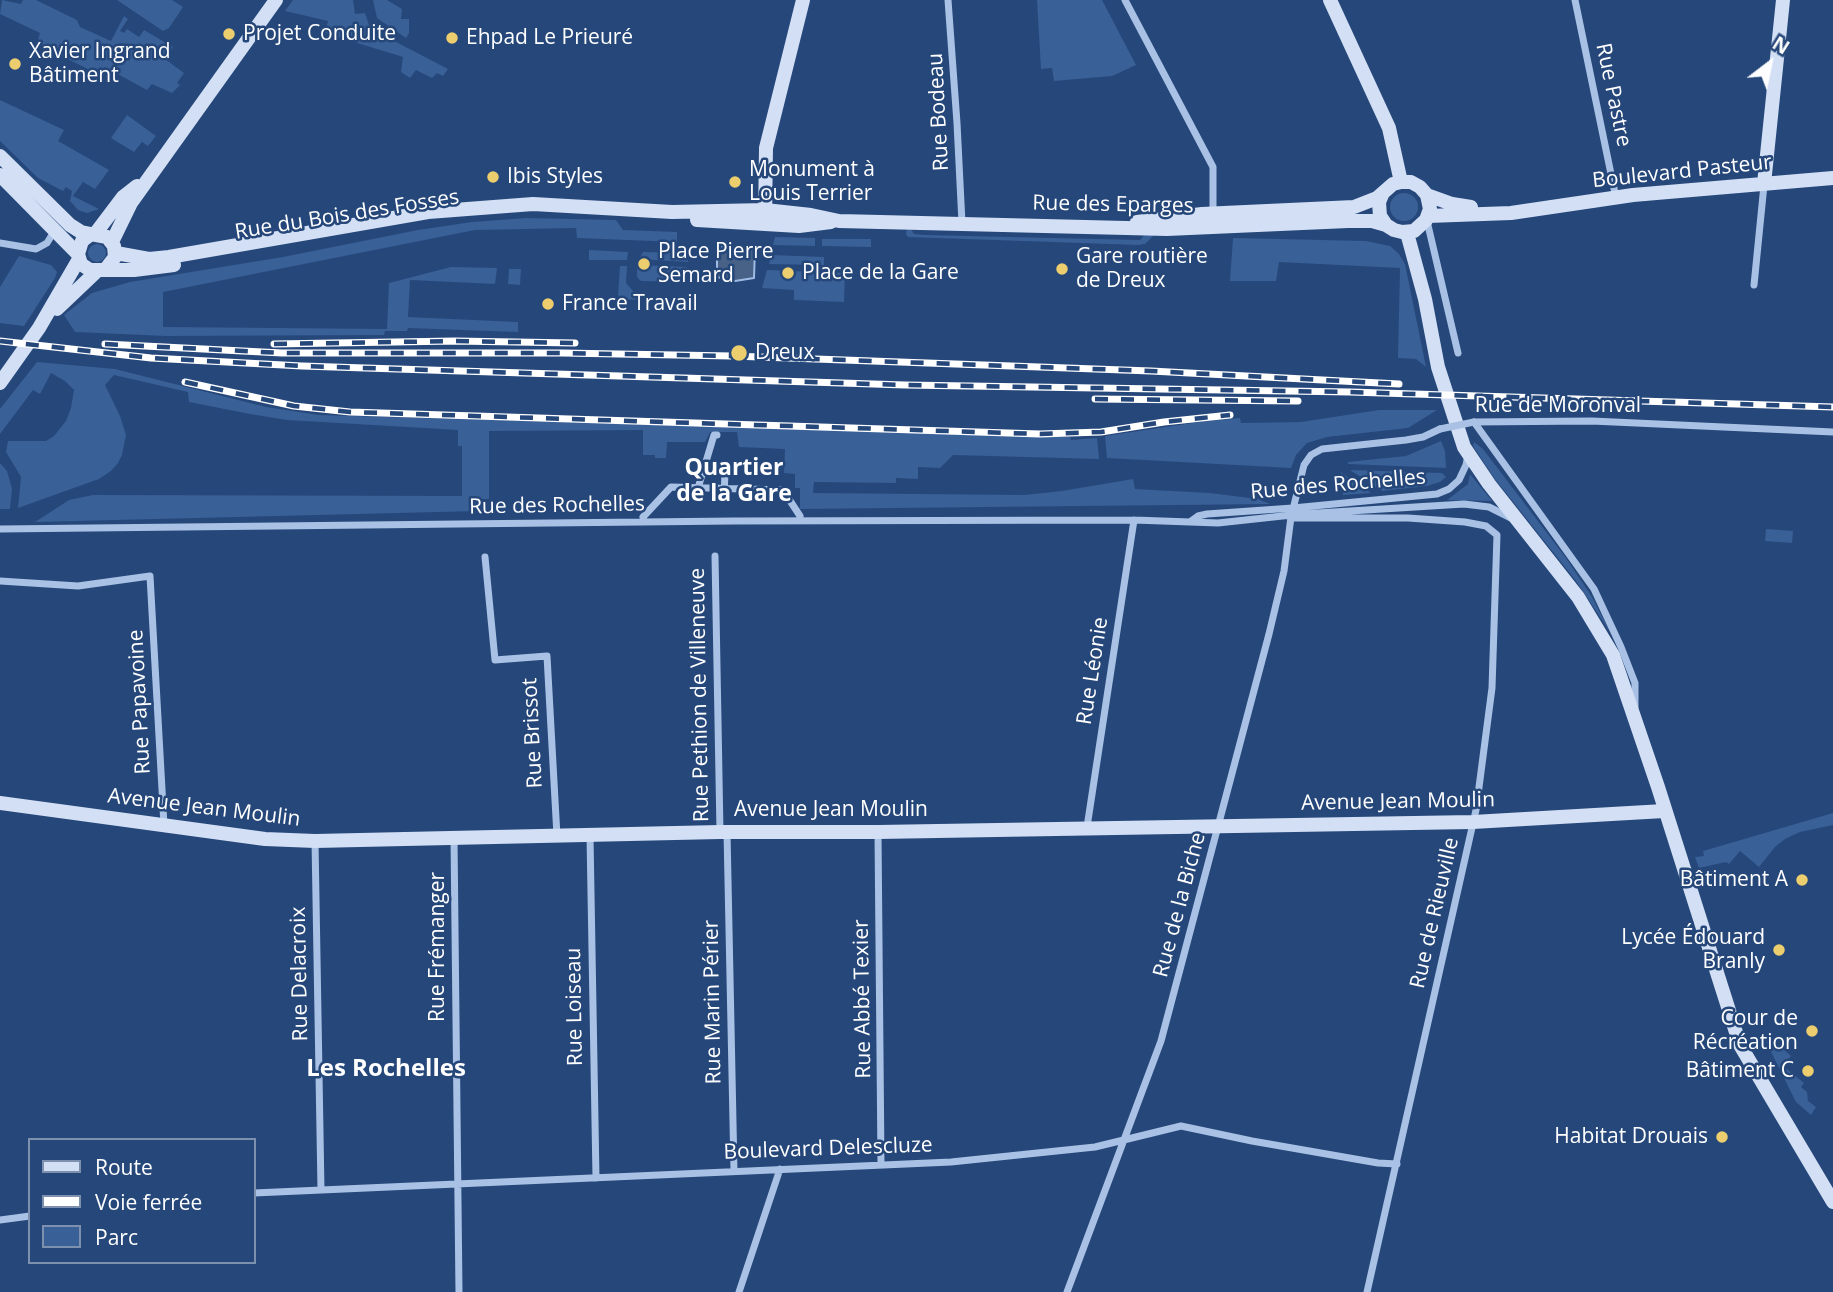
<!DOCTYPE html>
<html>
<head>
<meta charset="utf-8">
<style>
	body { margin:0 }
	#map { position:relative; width:1833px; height:1292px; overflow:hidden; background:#26477a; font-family:"Open Sans",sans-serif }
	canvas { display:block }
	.legend { position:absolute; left:28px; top:1138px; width:228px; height:126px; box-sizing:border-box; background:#26477a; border:2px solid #7d91af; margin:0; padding:9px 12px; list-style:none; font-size:21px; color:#fff }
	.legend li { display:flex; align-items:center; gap:14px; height:35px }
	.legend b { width:35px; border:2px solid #7d91af }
	.north { position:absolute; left:1735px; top:28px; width:70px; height:70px; -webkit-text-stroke:5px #26477a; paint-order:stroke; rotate:32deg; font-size:19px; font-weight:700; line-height:28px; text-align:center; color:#fff }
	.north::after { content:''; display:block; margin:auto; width:24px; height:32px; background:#fff; clip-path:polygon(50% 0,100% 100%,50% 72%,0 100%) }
</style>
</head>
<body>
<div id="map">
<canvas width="1833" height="1292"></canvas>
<ul class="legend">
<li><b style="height:9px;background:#d2dff4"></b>Route</li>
<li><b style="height:9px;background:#fff"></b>Voie ferrée</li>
<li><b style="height:19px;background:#396097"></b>Parc</li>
</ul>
<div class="north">N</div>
</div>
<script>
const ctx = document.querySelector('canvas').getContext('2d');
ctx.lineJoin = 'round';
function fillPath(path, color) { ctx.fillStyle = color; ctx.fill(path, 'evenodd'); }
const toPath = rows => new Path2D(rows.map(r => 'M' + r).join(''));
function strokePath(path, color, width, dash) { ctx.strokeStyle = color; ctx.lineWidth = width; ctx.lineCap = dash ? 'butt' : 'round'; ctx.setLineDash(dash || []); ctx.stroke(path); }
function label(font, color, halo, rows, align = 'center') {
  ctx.font = font + ' "Open Sans",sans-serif'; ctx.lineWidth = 5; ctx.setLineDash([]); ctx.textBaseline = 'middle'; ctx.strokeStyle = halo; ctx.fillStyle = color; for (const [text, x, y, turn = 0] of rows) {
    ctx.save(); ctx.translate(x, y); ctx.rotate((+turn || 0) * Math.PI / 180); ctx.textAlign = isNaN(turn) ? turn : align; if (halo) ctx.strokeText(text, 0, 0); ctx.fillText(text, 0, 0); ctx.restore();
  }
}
const green = toPath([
	[2,0,21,4,23,0,36,0,77,20,80,27,111,41,124,16,128,19,120,31,124,33,127,29,139,37,144,30,173,47,165,59,184,73,177,83,180,85,172,93,152,84,147,90,105,67,100,75,37,44,40,33,0,14],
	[117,0,172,0,183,7,169,28,163,31],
	[293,0,353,0,355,14,365,13,369,25,375,31,448,69,443,76,437,73,432,78,416,70,410,78,401,72,403,57,325,33,328,21,285,11],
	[373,0,387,0,402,9,401,19,409,19,409,33,406,38,377,18],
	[1037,0,1102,0,1136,65,1112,76,1054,81,1052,68,1041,69],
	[0,100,64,130,58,141,109,170,95,189,83,182,73,196,99,209,87,213,78,210,70,201,72,191,66,187,63,191,38,178,0,141],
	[127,115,156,136,148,146,142,142,134,152,111,138],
	'1390 207a14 14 0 1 1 28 0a14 14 0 1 1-28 0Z',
	[526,218,616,220,623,230,677,232,677,242,577,238,576,228,475,230,163,292,163,327,387,329,389,283,451,267,497,268,495,284,410,280,408,317,518,322,518,332,408,328,407,331,385,331,384,335,165,336,75,332,64,315,92,293,130,282,283,257,418,230,472,222],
	[907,229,911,229,914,234,924,235,1140,240,1145,234,1155,234,1145,244,1139,245,908,237,906,234],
	[775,237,815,238,815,246,773,245],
	[1233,238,1366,241,1390,246,1399,254,1405,264,1426,367,1416,359,1398,358,1400,268,1279,262,1276,281,1230,281],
	[822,239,871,239,871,247,822,246],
	'88 253a9 9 0 1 1 18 0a9 9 0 1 1-18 0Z',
	[589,250,628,252,627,260,589,260],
	[643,252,688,253,688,262,639,259],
	[771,255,824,257,824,265,769,264],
	[19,256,51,265,57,272,55,278,24,326,0,323,0,287],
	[637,265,687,267,687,282,641,281,637,277],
	[620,266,627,266,626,283,634,292,639,292,638,300,624,299,618,295],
	[509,269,521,269,520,285,508,284],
	[767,270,845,273,844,302,794,300,794,290,762,288],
	[37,362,115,369,266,407,319,415,1070,437,1071,440,1097,438,1099,459,953,455,940,468,918,467,918,479,896,478,896,483,814,482,813,493,1024,495,1062,491,1133,479,1135,489,1210,493,1258,499,1270,504,800,509,800,488,795,488,795,474,784,473,785,449,739,447,737,432,710,432,705,442,667,442,666,458,655,458,655,455,643,455,643,430,489,431,489,499,479,499,479,511,35,522,69,500,93,495,462,496,462,446,458,446,458,430,287,420,250,414,189,402,188,392,114,375,105,385,120,416,126,435,122,455,118,463,111,471,99,479,18,508,21,477,6,452,8,441,46,441,54,436,66,421,71,408,74,390,65,381,51,373,40,394,33,390,0,434,0,409],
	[1379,410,1437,410,1408,428,1327,437,1307,443,1296,455,1291,468,1107,458,1105,436,1206,421,1240,418,1241,423,1301,422],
	[1441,441,1445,451,1446,468,1348,464,1348,462,1406,456],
	[1474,442,1483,449,1566,558,1592,597,1610,632,1576,581,1495,479,1473,446],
	[0,463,7,471,12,489,10,509,0,509],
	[1350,470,1442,473,1446,477,1440,482,1427,486,1382,491],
	[1341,472,1352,480,1371,493,1343,495],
	[1470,474,1492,501,1447,500,1468,484],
	[1766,529,1793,531,1792,543,1765,541],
	[1833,813,1833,825,1800,832,1785,839,1775,847,1759,867,1740,851,1729,864,1726,862,1699,868,1695,857,1704,856,1703,851],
	[1765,1040,1776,1049,1780,1046,1791,1056,1783,1066,1804,1083,1801,1087,1807,1092,1808,1101,1816,1107,1811,1115,1796,1102]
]);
const water = toPath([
	[717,246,755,248,754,278,735,281,717,277,717,246]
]);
const street = toPath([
	[948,0,957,123,962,223],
	[1125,0,1213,167,1213,213],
	[1575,0,1616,198],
	[1427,221,1458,353],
	[0,243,36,249,47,243,55,230],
	[1754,285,1764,185],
	[1474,422,1592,421,1833,432],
	[1474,422,1594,589,1621,647,1635,683,1635,707],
	[698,488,714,435,717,435],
	[724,497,725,472],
	[643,517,671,487,783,490,800,516],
	[1295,518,1408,518,1465,522,1486,526,1497,535,1492,688,1476,810,1367,1292],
	[1191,521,1198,516,1207,514,1293,508,1437,494,1449,489,1459,480,1466,465,1468,455],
	[0,529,733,521,1134,520,1218,523,1301,514,1464,504,1489,507,1511,518],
	[715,556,720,832],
	[485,557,495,660,547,656,557,836],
	[0,581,78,586,150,576,164,825],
	[1087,827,1134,520],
	[727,832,734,1171],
	[878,832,881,1165],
	[590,836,596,1178],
	[454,838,459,1292],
	[315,841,321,1190],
	[254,1193,951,1162,1095,1147,1181,1126,1252,1141,1378,1163,1397,1164],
	[0,1220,30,1216],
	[739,1292,780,1169],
	[1067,1292,1161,1041,1269,634,1284,571,1291,517,1304,465,1311,455,1322,449,1406,440,1423,437,1440,429]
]);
const secondary = toPath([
	[1330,0,1389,128,1401,182],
	[0,156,70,225,81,232,91,234],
	[0,175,78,254],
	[1764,184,1783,0],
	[1427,195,1452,204,1471,207],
	[1428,216,1511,213,1633,195,1833,178],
	[697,220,799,226,831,222],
	[765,220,766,148,803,0],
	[1137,222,1202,214,1354,207,1377,198,1393,184,1401,182,1411,182,1420,187,1427,195,1430,209,1426,220,1414,231,1402,232,1394,230,1386,225,1380,216,1379,202,1382,195],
	[1407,233,1425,299,1438,367,1464,447,1489,484,1578,597,1613,655,1658,787,1740,1045,1833,1202],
	[95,234,123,197,137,186],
	[112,242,131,203,276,0],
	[116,253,149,259,169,257,428,212,533,204,672,212,765,210,811,215,839,221,1167,229,1348,221,1372,221,1386,225],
	[105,270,115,257,114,246,107,237,91,234,82,241,78,254,81,264,90,270,134,270,174,265],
	[57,309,97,271],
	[0,383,39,328,79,259],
	[0,803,265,839,315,841,720,832,878,832,1473,822,1664,811]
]);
const rail = toPath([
	[0,341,151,358,302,366,905,385,1350,392,1833,407],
	[105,344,282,353,562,353,732,356,1151,371,1399,384],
	[274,344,455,341,575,343],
	[185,382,294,406,350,412,1040,434,1101,432,1164,422,1230,415],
	[1095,399,1298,401]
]);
const streetBridge = toPath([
	[1440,429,1474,422]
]);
const markers = [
	[229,34,7,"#edce6e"],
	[452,38,7,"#edce6e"],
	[15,64,7,"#edce6e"],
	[493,177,7,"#edce6e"],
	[735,182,7,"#edce6e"],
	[644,264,7,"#edce6e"],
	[1062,269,7,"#edce6e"],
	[788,273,7,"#edce6e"],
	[548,304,7,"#edce6e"],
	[739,353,9,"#edce6e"],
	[1802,880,7,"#edce6e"],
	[1779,950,7,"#edce6e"],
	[1812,1031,7,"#edce6e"],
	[1808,1071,7,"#edce6e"],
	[1722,1137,7,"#edce6e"]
];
const poiNames = [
	["Projet Conduite",243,34],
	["Ehpad Le Prieuré",466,38],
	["Xavier Ingrand",29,52],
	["Bâtiment",29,76],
	["Monument à",749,170],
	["Louis Terrier",749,194],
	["Ibis Styles",507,177],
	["Place Pierre",658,252],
	["Semard",658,276],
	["Gare routière",1076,257],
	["de Dreux",1076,281],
	["Place de la Gare",802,273],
	["France Travail",562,304],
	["Dreux",755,353],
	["Bâtiment A",1788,880,"right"],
	["Lycée Édouard",1765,938,"right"],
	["Branly",1765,962,"right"],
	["Cour de",1798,1019,"right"],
	["Récréation",1798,1043,"right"],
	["Bâtiment C",1794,1071,"right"],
	["Habitat Drouais",1708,1137,"right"]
];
const streetNames = [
	["Rue Pastre",1613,95,78],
	["Rue Bodeau",939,112,-93],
	["Boulevard Pasteur",1682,172,-6],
	["Rue des Eparges",1113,205,1],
	["Rue du Bois des Fosses",347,215,-9],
	["Rue de Moronval",1558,406],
	["Rue des Rochelles",1338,485,-5],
	["Rue des Rochelles",557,506,-1],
	["Rue Léonie",1093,671,-81],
	["Rue Pethion de Villeneuve",700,695,-91],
	["Rue Papavoine",140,702,-93],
	["Rue Brissot",533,733,-93],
	["Avenue Jean Moulin",1398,802,-1],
	["Avenue Jean Moulin",204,808,7],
	["Avenue Jean Moulin",831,810],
	["Rue de la Biche",1180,905,-75],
	["Rue de Rieuville",1435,913,-77],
	["Rue Frémanger",438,947,-90],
	["Rue Delacroix",300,974,-91],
	["Rue Abbé Texier",863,999,-91],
	["Rue Marin Périer",713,1002,-91],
	["Rue Loiseau",575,1007,-91],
	["Boulevard Delescluze",828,1149,-2]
];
const neighbourhoodNames = [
	["Quartier",734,468],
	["de la Gare",734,494]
];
const quarterNames = [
	["Les Rochelles",386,1069]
];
fillPath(green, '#396097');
fillPath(water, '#486186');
strokePath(water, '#9dbbe4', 2);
strokePath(street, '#a9c1e4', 7);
strokePath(secondary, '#d2dff4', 14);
strokePath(rail, '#fff', 7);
strokePath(rail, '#26477a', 4.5, [13]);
strokePath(streetBridge, '#a9c1e4', 7);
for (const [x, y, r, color] of markers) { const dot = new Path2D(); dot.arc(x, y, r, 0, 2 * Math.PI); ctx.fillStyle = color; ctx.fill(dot); strokePath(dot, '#26477a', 2.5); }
label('21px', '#fff', '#26477a', poiNames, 'left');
label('21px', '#fff', '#26477a', streetNames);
label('bold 23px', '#fff', '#26477a', neighbourhoodNames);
label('bold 24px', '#fff', '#26477a', quarterNames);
</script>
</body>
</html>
